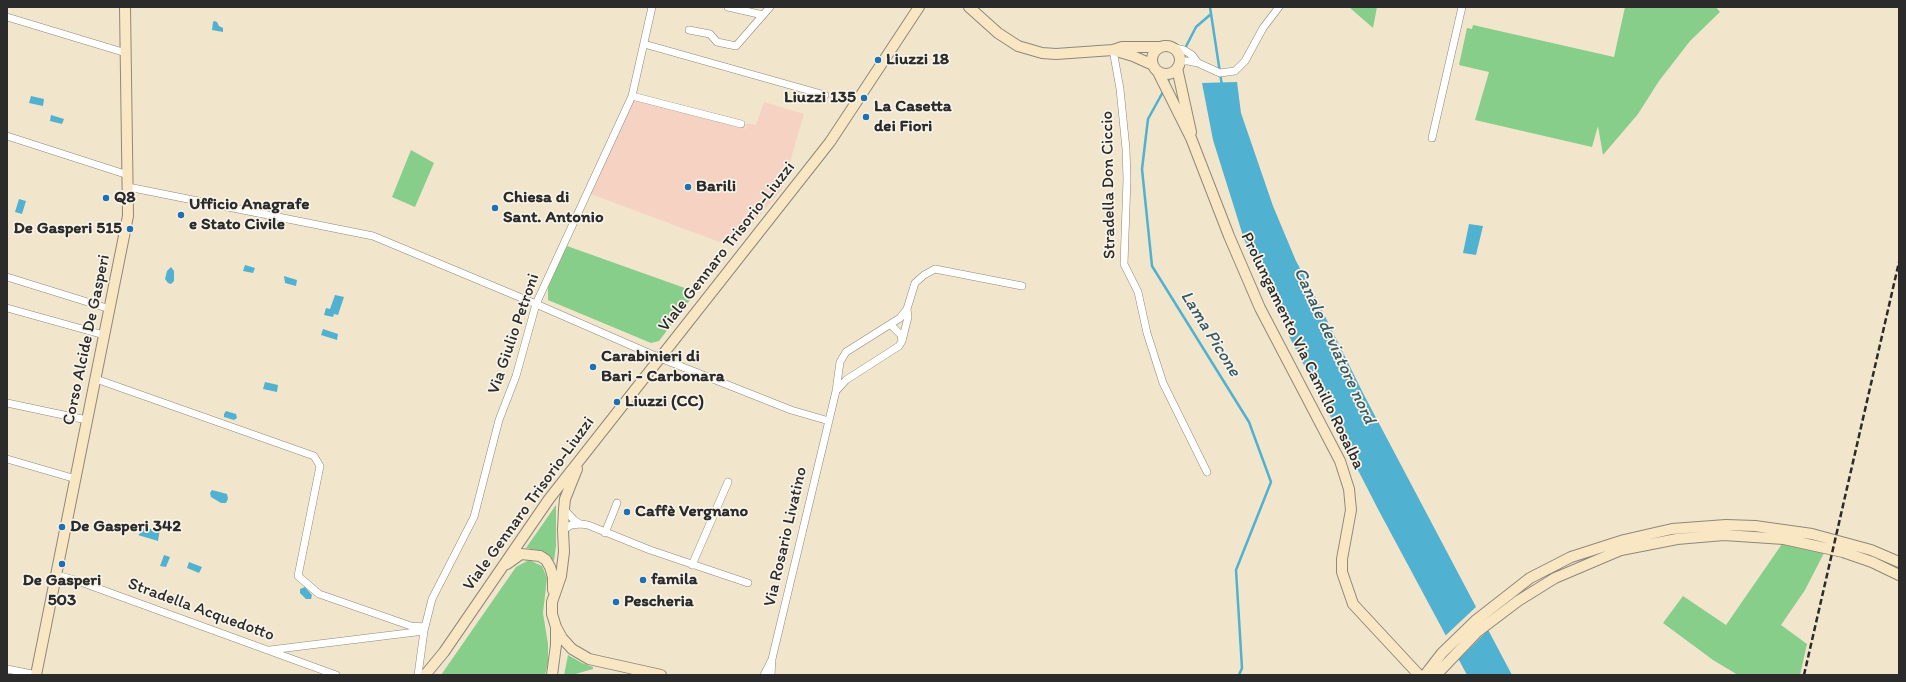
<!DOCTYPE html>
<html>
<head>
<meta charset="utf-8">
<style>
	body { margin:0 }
	#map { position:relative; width:1906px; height:682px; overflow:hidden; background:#f1e6cc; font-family:Itim,sans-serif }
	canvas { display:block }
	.frame { position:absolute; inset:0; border:8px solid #2b2b2b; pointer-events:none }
</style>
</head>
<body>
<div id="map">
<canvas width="1906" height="682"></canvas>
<div class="frame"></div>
</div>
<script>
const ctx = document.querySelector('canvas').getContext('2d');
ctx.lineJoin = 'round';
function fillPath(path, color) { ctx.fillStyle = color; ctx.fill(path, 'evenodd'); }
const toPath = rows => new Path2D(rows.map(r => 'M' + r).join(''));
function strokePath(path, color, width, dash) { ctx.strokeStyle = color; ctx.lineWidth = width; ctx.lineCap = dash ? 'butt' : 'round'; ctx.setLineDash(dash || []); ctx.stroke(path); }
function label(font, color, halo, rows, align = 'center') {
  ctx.font = font + ' Itim,sans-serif'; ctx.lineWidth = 3.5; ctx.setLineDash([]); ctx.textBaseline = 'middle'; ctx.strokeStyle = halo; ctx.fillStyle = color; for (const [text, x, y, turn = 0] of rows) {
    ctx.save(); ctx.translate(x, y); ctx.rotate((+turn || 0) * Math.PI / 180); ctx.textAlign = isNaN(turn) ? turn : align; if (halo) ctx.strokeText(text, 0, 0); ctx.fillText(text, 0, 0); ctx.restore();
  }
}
const built = toPath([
	[634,100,745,129,747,123,756,125,764,102,804,114,782,189,733,247,591,194]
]);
const green = toPath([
	[1349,7,1377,7,1373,28],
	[1625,7,1716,7,1720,12,1690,41,1659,81,1638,114,1603,155,1598,126,1592,147,1475,120,1489,72,1459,65,1467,28,1472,29,1473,25,1614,57],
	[411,150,434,163,415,207,392,197],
	[567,246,696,292,659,341,651,343,548,300,548,287],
	[556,505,556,546,554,561,541,551,526,548],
	[1782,544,1824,553,1805,590,1781,625,1807,644,1800,675,1738,675,1713,660,1663,623,1683,596,1726,625],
	[529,560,542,566,547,578,543,613,548,644,548,662,545,675,441,675,516,567],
	[568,655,582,663,593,667,593,669,572,675,564,675]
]);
const water = toPath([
	[214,21,217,22,219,26,223,28,223,32,212,30,213,22],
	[1234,58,1241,113,1273,206,1296,261,1312,290,1364,395,1512,675,1467,675,1379,511,1289,336,1244,239,1213,140,1202,83,1237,82],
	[31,96,44,99,43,106,29,103],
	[51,115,64,119,62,124,50,121],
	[19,199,26,201,22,214,15,212],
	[1469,224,1483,226,1476,255,1463,253],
	[245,265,255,268,253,273,243,271],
	[171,267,174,271,174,281,171,284,168,283,165,279,167,271],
	[284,276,297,280,296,286,285,283],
	[335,295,344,297,338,315,334,314,333,317,324,315,326,308,330,309],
	[323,329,338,334,337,340,321,335],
	[265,382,278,385,277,392,263,389],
	[226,411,236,414,237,418,234,420,224,417,224,414],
	[212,490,227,494,228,499,226,503,221,503,211,497,210,493],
	[144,527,154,530,157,528,160,529,158,541,138,535,142,532],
	[164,555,170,557,166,567,160,566],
	[189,562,202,567,199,573,187,568],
	[305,587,312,595,311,599,306,599,300,593,300,589]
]);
const pier = toPath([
	[1477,606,1489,629,1457,661,1444,637]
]);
const stream = toPath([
	[1210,7,1222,86],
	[1179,60,1196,27,1211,14],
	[1167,83,1174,70],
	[1164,90,1148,119,1142,169,1152,266,1249,422,1271,482,1236,570,1242,668,1239,675]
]);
const street = toPath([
	[728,7,763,15],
	[7,17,126,53],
	[689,30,710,34,717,42,736,46,770,7],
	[644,44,825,95],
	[1171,47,1184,50,1192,55,1198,63],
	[1113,50,1120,89,1126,149,1127,179,1124,264,1138,292,1147,333,1163,383,1207,472],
	[1179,65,1182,61,1188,61,1198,63,1220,73,1235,71,1245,61,1263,28,1279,7],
	[632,96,741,124],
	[7,136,128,175],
	[1432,138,1462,7],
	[128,187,373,236,536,304,660,358,791,410,829,421],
	[7,277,110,309],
	[7,308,104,335],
	[891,325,901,335,902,341,899,346,846,380,836,391,840,362,846,352,900,318,907,309,915,283,924,275,935,269,1022,286],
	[902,341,908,317,907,309],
	[96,379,314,456,320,466,298,576,319,594,411,626,425,627],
	[7,403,87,420],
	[7,459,76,479],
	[564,509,574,520,580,524],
	[563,530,571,525,581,524,588,525,650,550,748,583],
	[605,533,617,503],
	[692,565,728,482],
	[56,575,75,580,336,675],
	[270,650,424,631],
	[7,669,37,675],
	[418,675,424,631,432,599,474,517,499,420,516,376,536,304,632,96,652,7],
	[764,675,771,661],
	[771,675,772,659,836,391]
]);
const secondary = toPath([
	[969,7,998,33,1018,46,1042,53,1056,54,1113,50,1122,47,1160,47],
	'1152 60a14 14 0 1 1 28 0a14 14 0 1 1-28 0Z',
	[1113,50,1133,56,1153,65],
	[1177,68,1191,132],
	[1158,72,1191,138,1229,236,1260,308,1340,461,1349,489,1351,510,1342,559,1342,572,1353,604,1419,675],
	[577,469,565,499,564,509,563,530,564,552,561,576,552,602,552,614,556,627,562,638,572,649,589,659,661,675],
	[507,564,521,554,540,556,546,560,550,567,553,577,553,590],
	[36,675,128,216,125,7],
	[425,675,444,652,549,499,830,142,919,7],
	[552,675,556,645,556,627],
	[1425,675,1442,653,1475,621,1530,578,1571,557,1624,540,1672,529,1726,525,1755,526,1812,534,1871,550,1899,562],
	[1436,675,1477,632,1518,601,1555,578,1621,550,1677,539,1724,535,1784,539,1843,552,1872,562,1899,575]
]);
const rail = toPath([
	[1804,675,1899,262]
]);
const markers = [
	[878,60,4,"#1f6fb2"],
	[864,98,4,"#1f6fb2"],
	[866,117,4,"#1f6fb2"],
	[688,187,4,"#1f6fb2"],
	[106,198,4,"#1f6fb2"],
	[495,208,4,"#1f6fb2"],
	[181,215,4,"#1f6fb2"],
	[130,229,4,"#1f6fb2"],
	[593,367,4,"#1f6fb2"],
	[617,402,4,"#1f6fb2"],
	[627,512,4,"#1f6fb2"],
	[62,527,4,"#1f6fb2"],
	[62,564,4,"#1f6fb2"],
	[643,580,4,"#1f6fb2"],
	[616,602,4,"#1f6fb2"]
];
const poiNames = [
	["Liuzzi 18",886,60],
	["Liuzzi 135",856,98,"right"],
	["La Casetta",874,107],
	["dei Fiori",874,127],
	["Barili",696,187],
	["Q8",114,198],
	["Chiesa di",503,198],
	["Sant. Antonio",503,218],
	["Ufficio Anagrafe",189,205],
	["e Stato Civile",189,225],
	["De Gasperi 515",122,229,"right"],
	["Carabinieri di",601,357],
	["Bari - Carbonara",601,377],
	["Liuzzi (CC)",625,402],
	["Caffè Vergnano",635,512],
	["De Gasperi 342",70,527],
	["famila",651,580],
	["De Gasperi",62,581,"center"],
	["503",62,601,"center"],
	["Pescheria",624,602]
];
const streetNames = [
	["Stradella Don Ciccio",1109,185,-91],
	["Viale Gennaro Trisorio-Liuzzi",727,247,-52],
	["Via Giulio Petroni",514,334,-71],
	["Corso Alcide De Gasperi",87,340,-78],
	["Prolungamento Via Camillo Rosalba",1302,351,64],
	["Viale Gennaro Trisorio-Liuzzi",529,504,-54],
	["Via Rosario Livatino",786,537,-77],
	["Stradella Acquedotto",201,610,20]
];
const waterNames = [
	["Lama Picone",1210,334,58],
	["Canale deviatore nord",1334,346,65]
];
fillPath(built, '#f5d2c2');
fillPath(green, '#86ce8a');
fillPath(water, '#51b1d0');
fillPath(pier, '#f1e6cc');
strokePath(stream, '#51b1d0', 2.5);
strokePath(street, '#8e887c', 8);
strokePath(secondary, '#8e887c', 12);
strokePath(street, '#fff', 7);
strokePath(secondary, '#f9e7c3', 10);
strokePath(rail, '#2b2b2b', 2.5, [6, 3]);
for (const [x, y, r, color] of markers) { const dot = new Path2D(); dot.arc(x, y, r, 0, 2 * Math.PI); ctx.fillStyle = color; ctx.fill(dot); strokePath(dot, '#f7f3e8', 1.5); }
label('bold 17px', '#2b2b2b', '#f7f3e8', poiNames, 'left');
label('17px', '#2b2b2b', '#f7f3e8', streetNames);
label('italic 18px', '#385a65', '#f7f3e8', waterNames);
</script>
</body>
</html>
